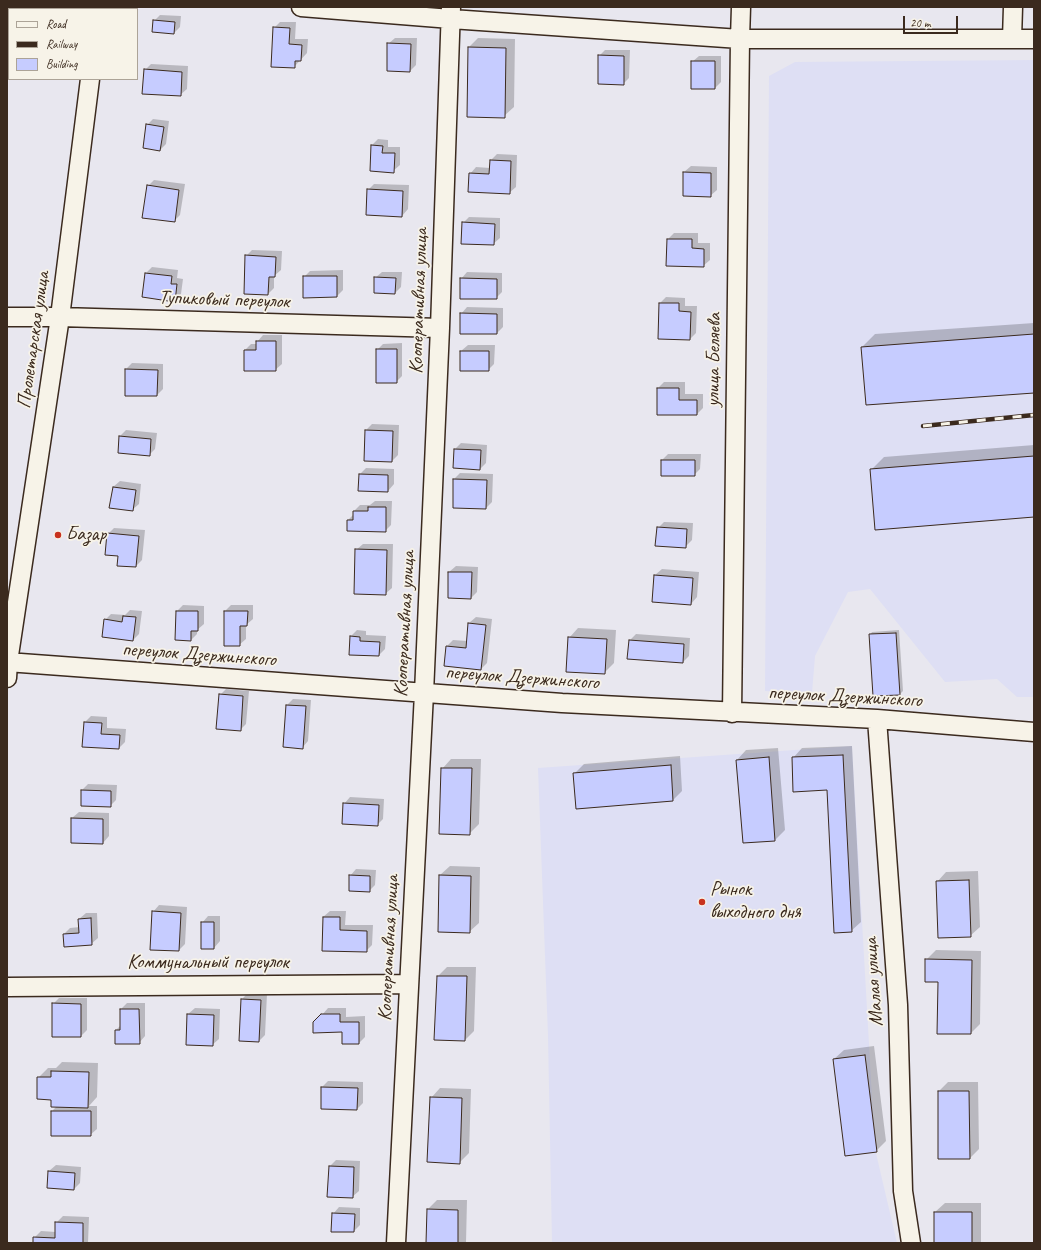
<!DOCTYPE html>
<html>
<head>
<meta charset="utf-8">
<style>
	body { margin:0 }
	#map { position:relative; width:1041px; height:1250px; overflow:hidden; background:#e8e7ef; font-family:Caveat,sans-serif }
	canvas { display:block }
	.frame { position:absolute; inset:0; border:8px solid #3b2a1e; pointer-events:none }
	.legend { position:absolute; left:8px; top:8px; width:130px; height:72px; box-sizing:border-box; background:#f7f3e8; border:1px solid #aca397; margin:0; padding:5px 7px; list-style:none; font-size:12px; color:#3b2a1e }
	.legend li { display:flex; align-items:center; gap:8px; height:20px }
	.legend b { width:20px; border:1px solid #aca397 }
	.scale { position:absolute; left:903px; top:16px; width:55px; height:18px; box-sizing:border-box; border:2px solid #3b2a1e; border-top:0; padding-left:5px; font-size:12px; line-height:14px; white-space:nowrap; color:#3b2a1e; -webkit-text-stroke:3px #f7f3e8; paint-order:stroke }
</style>
</head>
<body>
<div id="map">
<canvas width="1041" height="1250"></canvas>
<div class="frame"></div>
<ul class="legend">
<li><b style="height:5px;background:#f7f3e8"></b>Road</li>
<li><b style="height:5px;background:#3b2a1e"></b>Railway</li>
<li><b style="height:11px;background:#c6ccff"></b>Building</li>
</ul>
<div class="scale">20 m</div>
</div>
<script>
const ctx = document.querySelector('canvas').getContext('2d');
ctx.lineJoin = 'round';
function fillPath(path, color) { ctx.fillStyle = color; ctx.fill(path, 'evenodd'); }
const toPath = rows => new Path2D(rows.map(r => 'M' + r).join(''));
function strokePath(path, color, width, dash) { ctx.strokeStyle = color; ctx.lineWidth = width; ctx.lineCap = dash ? 'butt' : 'round'; ctx.setLineDash(dash || []); ctx.stroke(path); }
function label(font, color, halo, rows, align = 'center') {
  ctx.font = font + ' Caveat,sans-serif'; ctx.lineWidth = 3.5; ctx.setLineDash([]); ctx.textBaseline = 'middle'; ctx.strokeStyle = halo; ctx.fillStyle = color; for (const [text, x, y, turn = 0] of rows) {
    ctx.save(); ctx.translate(x, y); ctx.rotate((+turn || 0) * Math.PI / 180); ctx.textAlign = isNaN(turn) ? turn : align; if (halo) ctx.strokeText(text, 0, 0); ctx.fillText(text, 0, 0); ctx.restore();
  }
}
const built = toPath([
	[1034,60,1034,697,1017,697,997,679,945,682,870,589,848,592,815,656,812,693,765,691,769,76,795,62],
	[852,746,875,1149,897,1243,552,1243,548,1036,538,768]
]);
const shadow = toPath([
	[160,15,181,16,180,27,174,33,154,21],
	[280,22,296,22,295,39,308,39,307,53,294,67,274,28],
	[395,38,417,38,416,65,410,71,388,44],
	[478,38,515,39,514,107,504,116,469,47],
	[605,50,630,50,629,78,623,84,599,56],
	[699,56,721,56,721,82,715,88,692,62],
	[151,64,188,66,187,89,180,95,145,70],
	[153,119,169,121,166,144,160,150,147,125],
	[378,139,388,140,388,147,400,147,400,165,393,171,372,145],
	[497,154,517,155,516,187,509,193,470,174,476,167,490,168,491,160],
	[691,166,717,167,717,190,710,196,684,172],
	[154,180,185,184,180,215,174,221,148,186],
	[374,184,409,185,408,209,402,216,368,190],
	[469,217,500,218,500,238,493,244,463,223],
	[674,233,698,233,698,243,710,243,710,260,703,266,668,239],
	[252,250,282,251,281,270,274,276,274,288,268,294,246,256],
	[152,267,178,270,177,278,183,279,181,294,175,301,146,273],
	[343,270,343,290,337,296,304,277,310,271],
	[382,272,402,272,401,287,395,293,375,278],
	[467,272,502,273,502,292,496,298,461,279],
	[666,297,685,298,685,306,697,306,696,333,690,339,660,303],
	[467,307,503,308,503,327,497,333,461,314],
	[1034,323,1034,392,862,347,875,334],
	[263,335,282,335,282,364,275,370,245,350,251,344,257,344,257,342],
	[402,343,402,376,396,382,377,350,383,344],
	[468,345,495,345,494,364,488,370,461,351],
	[132,363,163,364,163,389,157,395,126,369],
	[664,382,685,382,685,394,703,394,703,408,697,414,658,388],
	[372,424,399,425,398,455,392,461,366,430],
	[126,430,157,433,155,449,149,455,120,436],
	[461,443,487,445,486,463,480,469,455,449],
	[1034,445,1034,516,871,470,884,457],
	[668,454,701,454,700,469,694,475,662,460],
	[366,468,394,469,394,484,388,491,360,474],
	[460,473,493,474,492,502,486,508,454,479],
	[120,481,141,484,139,504,132,510,113,487],
	[375,501,392,501,391,525,385,531,348,520,354,514,354,511,360,505,370,505],
	[664,522,693,523,692,540,686,546,658,528],
	[114,528,145,530,142,560,136,566,119,555,108,534],
	[363,544,393,544,392,588,385,594,356,550],
	[456,566,478,567,477,592,471,598,449,572],
	[662,569,699,572,697,597,691,604,655,575],
	[183,605,204,606,204,624,197,630,197,634,191,640,177,611],
	[231,605,253,605,253,619,246,625,246,639,239,645,225,645,225,611],
	[130,610,142,611,139,634,133,640,105,620,111,614,125,615],
	[476,617,492,619,487,663,481,669,445,665,447,646,453,640,467,641,469,623],
	[578,628,616,630,614,663,604,673,569,638],
	[357,630,366,631,366,635,386,636,385,649,379,655,351,636],
	[899,630,903,691,900,694,870,635,872,632],
	[636,634,690,638,689,656,683,662,630,640],
	[226,689,249,691,246,724,240,730,220,695],
	[293,699,311,700,308,741,302,748,284,746,287,705],
	[91,716,107,717,107,728,126,729,125,742,119,748,85,722],
	[852,746,861,922,851,931,828,789,793,758,802,748],
	[778,748,785,830,775,840,744,842,737,760,746,750],
	[680,756,682,791,673,800,577,808,574,774,584,764],
	[451,759,481,759,479,824,469,834,442,769],
	[88,784,117,785,116,800,110,806,82,790],
	[350,797,384,799,383,819,377,825,344,804],
	[79,812,109,813,109,836,103,843,72,818],
	[450,866,480,867,479,923,469,932,440,875],
	[356,869,376,870,375,885,369,891,350,876],
	[978,871,980,927,970,936,937,882,946,872],
	[159,905,187,907,185,944,179,950,153,912],
	[330,911,346,911,345,925,373,925,372,945,366,951,323,917],
	[86,913,97,913,98,938,91,944,64,934,70,928,80,927,79,919],
	[208,916,220,916,220,941,214,948,202,923],
	[936,950,981,951,980,1024,971,1033,926,960],
	[447,967,476,967,474,1031,465,1040,438,976],
	[248,993,267,994,265,1035,259,1041,242,999],
	[59,998,87,998,87,1030,81,1036,53,1004],
	[127,1003,145,1003,145,1036,139,1043,116,1030,121,1025,121,1009],
	[195,1008,220,1009,219,1039,212,1045,188,1014],
	[328,1008,346,1008,346,1017,365,1016,365,1037,359,1043,343,1031,322,1015],
	[874,1046,886,1141,876,1151,834,1059,844,1050],
	[62,1062,98,1063,97,1097,89,1106,97,1106,97,1129,90,1135,52,1111,57,1106,38,1078,48,1068,56,1068],
	[328,1081,363,1082,363,1103,357,1109,322,1087],
	[948,1082,978,1082,979,1149,970,1158,939,1091],
	[440,1088,471,1089,469,1153,459,1163,431,1098],
	[336,1160,360,1161,359,1191,352,1197,330,1166],
	[56,1165,81,1167,80,1183,74,1189,49,1171],
	[437,1200,467,1200,466,1243,427,1243,428,1209],
	[945,1203,981,1203,981,1243,935,1243,935,1212],
	[339,1207,360,1208,360,1225,354,1231,333,1214],
	[63,1216,89,1217,88,1243,34,1243,34,1238,41,1231,56,1232,56,1223]
]);
const building = toPath([
	[153,20,175,22,174,34,152,32,153,20],
	[273,27,290,28,289,44,302,45,301,61,295,61,295,68,271,67,273,27],
	[387,43,411,44,410,72,387,71,387,43],
	[468,47,506,48,505,118,467,117,468,47],
	[598,55,624,56,624,85,598,84,598,55],
	[691,61,715,61,715,89,691,89,691,61],
	[144,69,182,72,181,96,142,94,144,69],
	[146,124,164,127,160,151,143,148,146,124],
	[371,145,383,146,382,153,395,153,394,173,370,171,371,145],
	[490,160,511,161,510,194,468,192,469,173,489,174,490,160],
	[683,172,711,173,711,197,683,196,683,172],
	[147,185,179,190,175,222,142,218,147,185],
	[367,189,403,191,402,217,366,215,367,189],
	[462,222,495,224,494,245,461,244,462,222],
	[667,239,692,239,692,248,704,249,704,267,666,266,667,239],
	[245,255,276,257,275,277,269,277,268,295,244,294,245,255],
	[145,273,172,276,171,284,177,284,175,302,142,297,145,273],
	[303,276,337,276,337,297,303,298,303,276],
	[374,277,396,278,395,294,374,293,374,277],
	[460,278,497,279,497,299,460,299,460,278],
	[659,303,679,303,679,311,691,312,690,340,658,339,659,303],
	[460,313,497,314,497,334,460,334,460,313],
	[1034,334,1034,393,866,405,861,347,1034,334],
	[256,341,276,341,276,371,244,371,244,350,256,350,256,341],
	[376,349,397,349,397,383,376,383,376,349],
	[460,351,489,351,489,371,460,371,460,351],
	[125,369,158,370,157,396,125,396,125,369],
	[657,388,679,388,679,400,697,400,697,415,657,415,657,388],
	[365,430,393,431,392,462,364,461,365,430],
	[119,436,151,439,150,456,118,453,119,436],
	[454,449,481,450,480,470,453,468,454,449],
	[1034,456,1034,517,875,530,870,469,1034,456],
	[661,460,695,460,695,476,661,476,661,460],
	[359,474,388,475,388,492,358,491,359,474],
	[453,479,487,480,486,509,453,508,453,479],
	[113,487,136,490,133,511,109,508,113,487],
	[368,507,386,507,386,532,347,531,347,520,353,520,353,511,368,511,368,507],
	[657,527,687,529,686,548,655,546,657,527],
	[107,533,139,536,136,567,117,566,118,556,105,555,107,533],
	[355,549,387,550,386,595,354,594,355,549],
	[448,572,472,572,471,599,448,598,448,572],
	[654,575,693,578,691,605,652,602,654,575],
	[176,611,198,611,198,631,191,631,191,641,175,640,176,611],
	[224,611,248,611,247,626,240,626,240,646,224,646,224,611],
	[123,616,136,617,133,641,102,637,104,619,122,622,123,616],
	[468,623,486,625,481,670,444,666,446,646,466,648,468,623],
	[896,633,900,695,873,696,869,634,896,633],
	[350,636,360,637,360,641,380,642,379,656,349,655,350,636],
	[568,637,607,639,605,674,566,672,568,637],
	[629,640,684,644,683,663,627,659,629,640],
	[219,694,243,696,241,731,216,729,219,694],
	[286,705,306,706,303,749,283,747,286,705],
	[84,722,102,723,101,734,120,735,119,749,82,747,84,722],
	[843,755,852,932,834,933,827,790,793,792,792,757,843,755],
	[769,757,775,841,743,843,736,760,769,757],
	[671,765,673,801,576,809,573,773,671,765],
	[441,768,472,768,470,835,439,834,441,768],
	[81,790,111,791,111,807,81,806,81,790],
	[343,803,379,805,378,826,342,824,343,803],
	[71,818,103,819,103,844,71,843,71,818],
	[349,875,370,876,370,892,349,891,349,875],
	[439,875,471,876,470,933,438,932,439,875],
	[969,880,971,937,938,938,936,881,969,880],
	[152,911,181,913,179,951,150,950,152,911],
	[323,917,340,917,340,930,367,931,367,952,322,951,323,917],
	[91,918,92,945,64,947,63,934,79,933,78,919,91,918],
	[201,922,214,922,214,949,201,949,201,922],
	[925,959,972,960,971,1034,937,1034,938,982,925,982,925,959],
	[437,976,467,976,465,1041,434,1040,437,976],
	[241,999,261,1000,259,1042,239,1041,241,999],
	[52,1003,81,1004,81,1037,52,1037,52,1003],
	[120,1009,139,1009,140,1044,115,1044,115,1030,120,1030,120,1009],
	[187,1014,214,1015,213,1046,186,1045,187,1014],
	[321,1014,340,1014,340,1022,359,1022,359,1044,342,1044,342,1032,313,1033,313,1022,321,1014],
	[865,1055,877,1152,845,1156,833,1059,865,1055],
	[51,1071,89,1072,88,1108,51,1107,51,1100,37,1099,37,1077,51,1077,51,1071],
	[321,1087,358,1088,357,1110,321,1109,321,1087],
	[938,1091,969,1091,970,1159,938,1159,938,1091],
	[430,1097,462,1098,460,1164,427,1162,430,1097],
	[51,1111,91,1111,91,1136,51,1136,51,1111],
	[329,1166,354,1167,353,1198,327,1197,329,1166],
	[48,1171,75,1173,74,1190,47,1188,48,1171],
	[427,1209,458,1210,458,1243,426,1243,427,1209],
	[934,1212,972,1212,972,1243,934,1243,934,1212],
	[332,1213,355,1214,354,1232,331,1232,332,1213],
	[55,1222,83,1223,83,1243,33,1243,33,1237,55,1238,55,1222]
]);
const minor = toPath([
	[301,7,451,19,740,39,1034,39],
	[98,9,99,7],
	[1012,39,1013,7],
	[7,317,60,317,440,328],
	[7,662,562,703,877,719,1034,732],
	[7,678,8,662,60,317,90,79],
	[732,713,740,39,741,7],
	[877,719,898,1005,903,1191,911,1243],
	[7,987,409,984],
	[396,1243,424,693,440,328,451,7]
]);
const rail = toPath([
	[923,426,1034,415]
]);
const markers = [
	[58,535,4,"#c8321e"],
	[702,902,4,"#c8321e"]
];
const streetNames = [
	["Тупиковый переулок",224,300,2],
	["Кооперативная улица",419,301,-88],
	["Пролетарская улица",34,340,-82],
	["улица Беляева",714,360,-89],
	["Кооперативная улица",405,624,-87],
	["переулок Дзержинского",199,655,4],
	["переулок Дзержинского",522,678,4],
	["переулок Дзержинского",845,697,3],
	["Кооперативная улица",389,948,-87],
	["Коммунальный переулок",208,963],
	["Малая улица",874,982,-94]
];
const poiNames = [
	["Базар",66,535],
	["Рынок",710,890],
	["выходного дня",710,913]
];
fillPath(built, '#dedff4');
fillPath(shadow, '#0003');
fillPath(building, '#c6ccff');
strokePath(building, '#3b2a1e', 1);
strokePath(minor, '#3b2a1e', 21);
strokePath(minor, '#f7f3e8', 18);
strokePath(rail, '#3b2a1e', 4.5);
strokePath(rail, '#f7f3e8', 3, [9]);
for (const [x, y, r, color] of markers) { const dot = new Path2D(); dot.arc(x, y, r, 0, 2 * Math.PI); ctx.fillStyle = color; ctx.fill(dot); strokePath(dot, '#f7f3e8', 1.5); }
label('20px', '#3b2a1e', '#f7f3e8', streetNames);
label('20px', '#3b2a1e', '#f7f3e8', poiNames, 'left');
</script>
</body>
</html>
